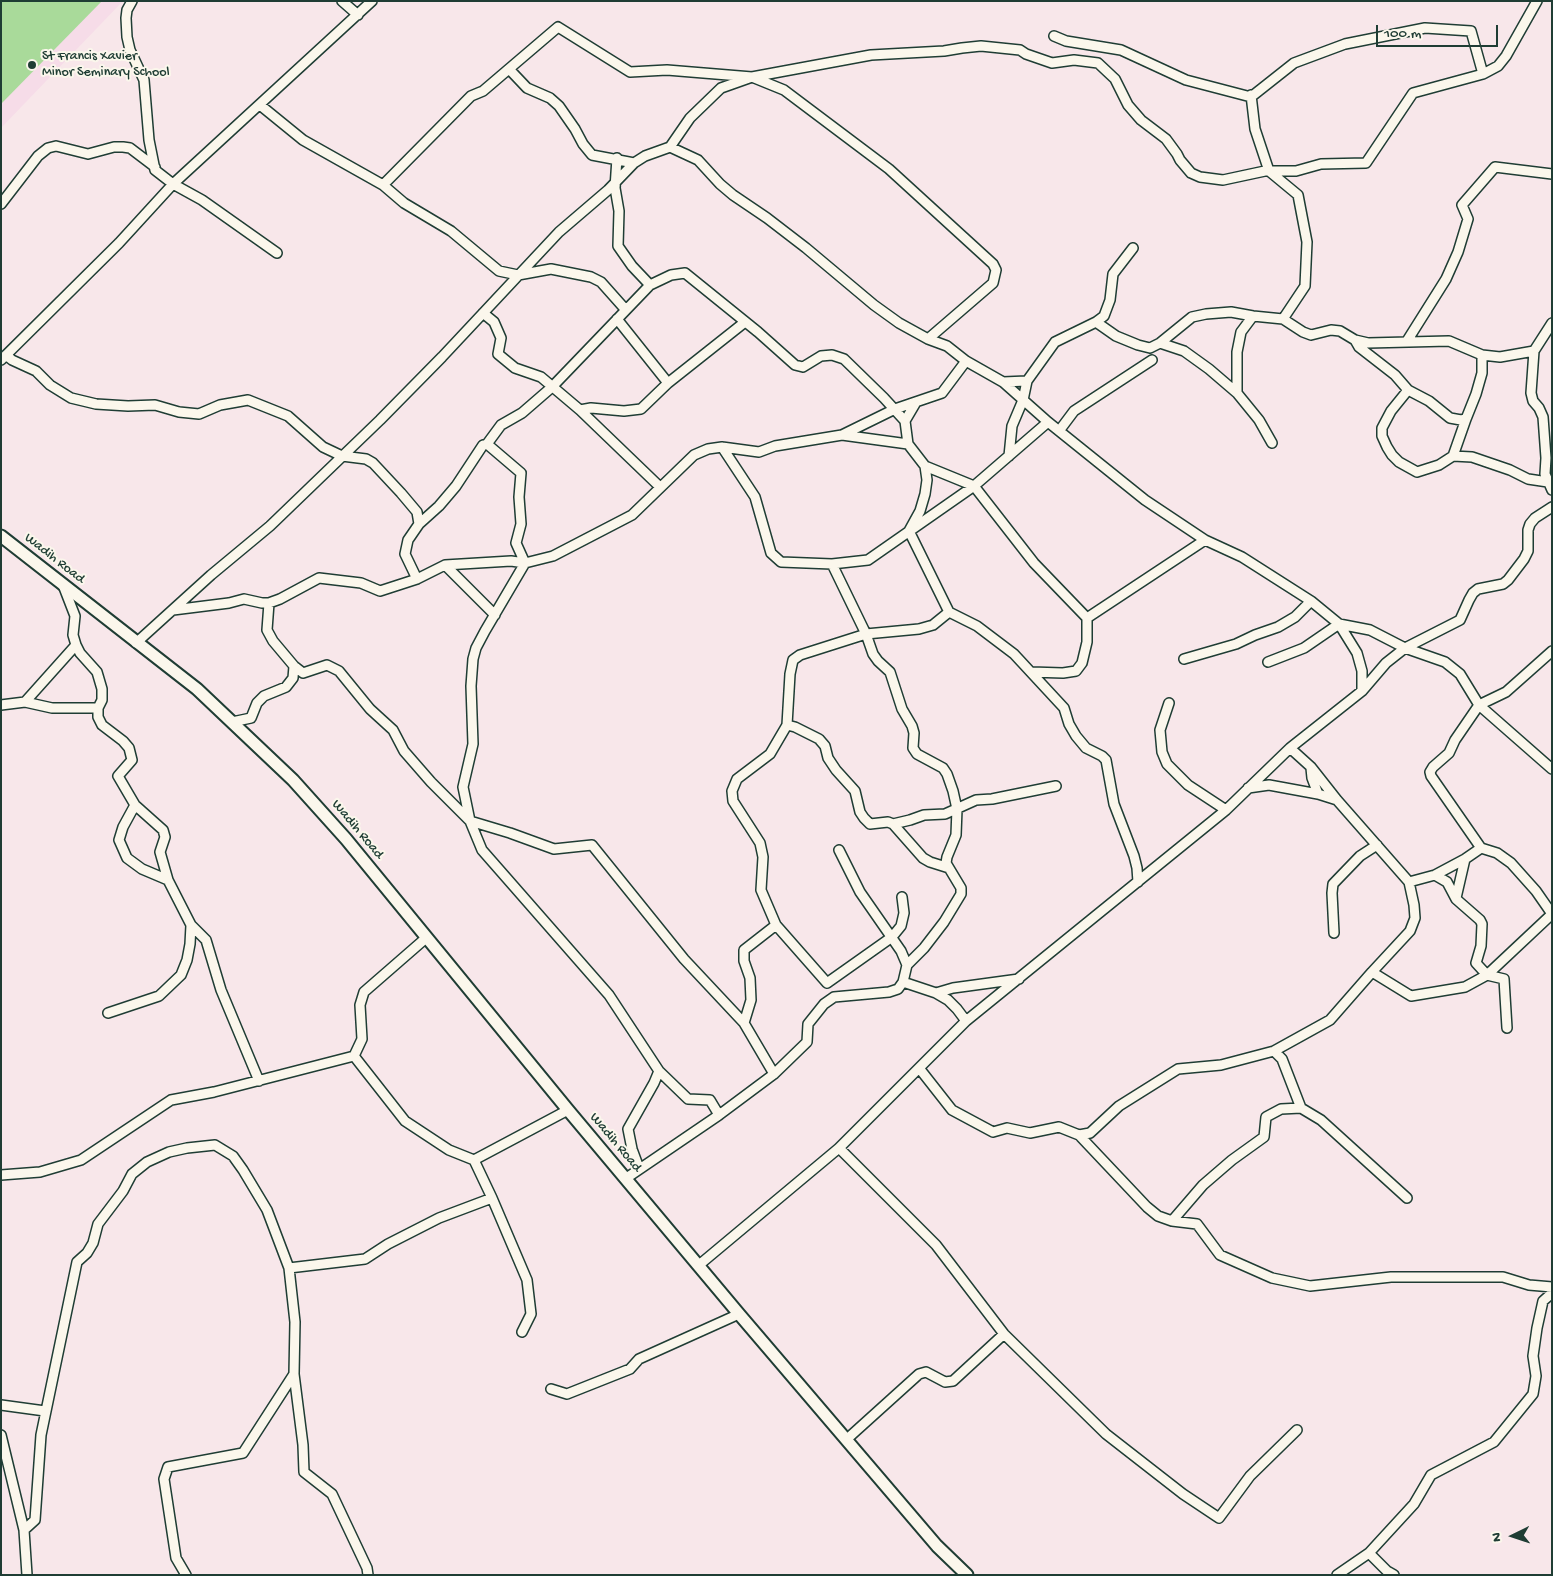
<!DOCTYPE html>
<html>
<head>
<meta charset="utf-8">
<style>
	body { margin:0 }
	#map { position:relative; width:1553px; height:1576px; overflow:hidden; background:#f8e7ea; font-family:"Gochi Hand",sans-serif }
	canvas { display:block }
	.frame { position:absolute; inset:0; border:2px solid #1f3d34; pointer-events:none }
	.north { position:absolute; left:1488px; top:1511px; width:50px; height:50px; -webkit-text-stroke:4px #fbf7ec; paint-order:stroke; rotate:266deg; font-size:14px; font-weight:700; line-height:20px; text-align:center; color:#1f3d34 }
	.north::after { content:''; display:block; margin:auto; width:18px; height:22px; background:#1f3d34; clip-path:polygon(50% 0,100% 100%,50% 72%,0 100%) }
	.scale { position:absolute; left:1376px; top:25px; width:122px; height:22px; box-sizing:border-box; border:2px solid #1f3d34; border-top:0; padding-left:6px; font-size:15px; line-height:18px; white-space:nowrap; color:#1f3d34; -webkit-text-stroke:4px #fbf7ec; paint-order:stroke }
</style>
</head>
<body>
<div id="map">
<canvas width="1553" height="1576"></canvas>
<div class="frame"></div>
<div class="north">N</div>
<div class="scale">100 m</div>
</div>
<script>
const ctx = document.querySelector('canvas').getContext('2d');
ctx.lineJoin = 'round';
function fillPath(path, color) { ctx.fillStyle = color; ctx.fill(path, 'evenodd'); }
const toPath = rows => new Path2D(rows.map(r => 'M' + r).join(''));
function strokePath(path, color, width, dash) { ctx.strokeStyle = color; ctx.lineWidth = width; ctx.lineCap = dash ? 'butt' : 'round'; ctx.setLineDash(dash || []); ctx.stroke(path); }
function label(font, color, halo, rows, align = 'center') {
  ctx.font = font + ' "Gochi Hand",sans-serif'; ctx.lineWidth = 4; ctx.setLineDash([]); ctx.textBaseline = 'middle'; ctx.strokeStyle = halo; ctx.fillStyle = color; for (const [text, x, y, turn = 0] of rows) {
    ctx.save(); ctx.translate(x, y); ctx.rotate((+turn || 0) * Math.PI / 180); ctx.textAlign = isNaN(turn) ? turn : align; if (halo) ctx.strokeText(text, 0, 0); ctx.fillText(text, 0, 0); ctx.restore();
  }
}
const built = toPath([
	[1,1,123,1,1,128]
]);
const green = toPath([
	[1,1,102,1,1,104]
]);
const street = toPath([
	[132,1,127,10,126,18,127,37,130,50,144,80,149,140,155,170,173,184,202,200,277,253],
	[342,1,358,15],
	[1054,36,1066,41,1121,50,1186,80,1251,97,1294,63,1345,44,1425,28,1471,31,1483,74],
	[509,69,527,88,550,98,559,106,575,129,583,144,592,155,634,163],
	[1251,95,1255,129,1269,171,1298,195,1307,242,1305,286,1283,319],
	[260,105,303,140,383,185,404,203,451,231,499,271,518,275,551,269,591,277,601,282,625,309],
	[670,147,698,160,720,184,733,195,767,218,806,248,874,305,899,323,928,339,947,346,966,361,1003,382,1048,422,1145,500,1205,540,1242,557,1311,601,1339,624,1370,630,1405,648,1445,662,1460,674,1479,705,1552,769],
	[617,158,615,188,619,211,618,246,632,266,650,285],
	[383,185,471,96,483,91,558,27,630,72,667,70,752,77,784,90,889,169,993,264,996,270,993,283,928,339],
	[1,204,38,156,48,148,56,146,88,154,114,147,123,147,130,148,155,167],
	[483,313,494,322,501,338,498,354,515,368,541,377,580,410,660,487],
	[1096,322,1116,336,1138,345,1150,348,1160,343,1192,317,1206,314,1231,312,1253,316,1283,319,1303,332,1311,335,1331,330,1340,331,1355,340,1368,343,1449,341,1482,355,1500,357,1534,351,1552,323],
	[1355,340,1359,347,1395,375,1408,390,1429,401,1450,418,1461,420,1466,419,1476,394,1482,373,1482,355],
	[1407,341,1446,279,1458,252,1468,219,1462,205,1495,167,1552,174],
	[1160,343,1184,351,1209,369,1237,393,1259,420,1272,443],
	[1534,351,1531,393,1533,401,1539,408,1543,417,1546,458,1545,474,1552,490],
	[6,355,12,360,36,371,50,385,71,398,96,404,128,406,155,405,179,412,199,414,220,405,248,400,288,416,323,447,342,456,366,459,373,463,401,493,417,512,419,524,408,540,405,554,417,579],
	[1,360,119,243,173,184,372,1],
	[1003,382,1027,381,1055,342,1096,322,1104,316,1110,300,1113,274,1133,248],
	[668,383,745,322],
	[1408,390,1391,411,1382,428,1382,436,1387,447,1392,455,1399,462,1417,472,1439,465,1453,456,1472,457,1510,470,1528,479,1548,482],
	[1237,393,1237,352,1241,332,1253,316],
	[580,410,591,408,624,411,641,409,668,383,617,319],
	[1059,431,1074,411,1152,360],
	[842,435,908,444,925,466,974,486,1034,563,1087,618,1087,642,1082,663,1076,671,1063,673,1031,672],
	[487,444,521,473,519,497,521,524,516,543,525,563,485,631,476,648,473,659,471,686,473,744,463,787,470,821,482,850,609,995,659,1071,688,1099,710,1100,719,1115],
	[908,444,905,421,915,404],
	[722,447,755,497,771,553,781,562,832,564,868,560,974,486,1048,422],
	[1009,456,1012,426,1023,400,1027,381],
	[1453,456,1466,419],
	[925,466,927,480,925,494,920,511,909,531,949,612],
	[419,524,439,506,456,486,483,445,487,444,501,425,522,413,552,387,650,285,671,275,685,273,758,332,795,365,803,367,821,356,832,355,844,359,884,398,905,421],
	[832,564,866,634,873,654,878,661,890,672,902,709,912,726,914,733,913,748,917,754,943,768,947,774,953,791,957,809,956,835,947,857,946,863,961,888,961,894,944,922,924,948,907,965],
	[445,565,495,615],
	[63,585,75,616,73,635,76,645,80,653,97,672,102,689,102,700,98,708,98,717,102,725,123,741,129,748,132,760,118,776,135,805,123,827,119,840,127,858,142,869,168,880,191,925,206,940,221,990,259,1081],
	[269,603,267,630,273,641,294,666,303,673,327,665,339,671,370,709,393,730,404,751,431,782,470,821,510,833,554,849,592,845,684,959,744,1023,774,1074],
	[173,610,229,603,244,599,262,603,269,603,280,599,319,578,361,583,380,591,417,579,445,565,511,561,525,563,553,556,632,515,694,455,708,449,722,447,759,452,775,446,842,435,895,409,942,393,966,361],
	[1087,618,1205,540],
	[136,643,211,575,270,526,380,420,442,357,559,232,608,190,634,163,645,156,670,147,690,118,721,88,752,77,871,55,944,51,962,48,981,46,1020,50,1026,54,1052,63,1074,60,1098,63,1115,79,1128,105,1141,120,1166,139,1177,154,1180,160,1191,173,1200,177,1223,180,1265,171,1296,171,1321,164,1366,163,1413,93,1483,74,1498,66,1506,56,1537,1],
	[1184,659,1236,644,1255,635,1278,627,1295,617,1311,601],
	[1268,662,1304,648,1339,624,1357,653,1362,671,1362,691],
	[25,702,76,645],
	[1169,703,1160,730,1162,752,1167,764,1188,785,1226,810],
	[1,705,25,702,52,708,98,708],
	[232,722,251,718,257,703,264,696,286,687,293,678,294,666],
	[787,725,795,727,819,739,825,746,828,758,836,770,855,791,860,812,864,818,870,824,888,822,893,824,923,858,930,862,949,868],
	[1311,768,1312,778,1318,794],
	[1248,788,1269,785,1318,794,1337,800],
	[135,805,163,830,165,837,160,852,168,880],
	[893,824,910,820,924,815,945,814,976,800,992,799,1056,786],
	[1481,848,1497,853,1511,863,1536,891,1552,914],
	[839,850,860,892,901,951,907,965,903,982],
	[1435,875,1447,882,1456,899,1480,920,1482,924,1481,946,1476,963,1487,975,1504,979,1507,1028],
	[1409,882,1435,875,1465,859,1481,848,1431,776,1430,772,1433,767,1449,753,1455,740,1479,705,1506,692,1552,651],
	[902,897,904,913,901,926,892,937,827,983,776,925,761,890,763,857,760,843,733,801,732,791,737,779,770,754,787,725,790,674,793,660,800,655,866,634,919,629,933,625,949,612,977,626,1014,654,1064,708,1069,724,1076,736,1086,748,1102,756,1106,760,1114,804,1134,856,1137,868,1138,882],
	[1456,898,1465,859],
	[1334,933,1332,893,1333,884,1360,856,1377,845],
	[1372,972,1411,996,1465,987,1487,975,1552,914],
	[936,993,953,988,1019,979],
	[108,1013,159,996,181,975,187,960,190,944,191,925],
	[744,1023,751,1000,750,978,744,961,744,950,776,925],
	[1274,1051,1282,1059,1301,1108,1321,1120,1407,1198],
	[919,1068,952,1110,993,1132,1007,1128,1030,1133,1059,1127,1079,1135,1090,1133,1119,1106,1178,1069,1221,1065,1274,1051,1330,1020,1372,972,1410,931,1415,918,1414,905,1409,882,1337,800,1311,767,1290,748],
	[1079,1135,1147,1207,1158,1216,1172,1221,1197,1224,1220,1255,1272,1278,1310,1286,1391,1277,1503,1277,1529,1285,1552,1287],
	[839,1148,936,1245,1004,1334,1106,1434,1183,1494,1219,1518,1250,1476,1297,1430],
	[474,1160,568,1110],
	[639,1168,632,1149,628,1129,654,1083,659,1071],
	[1,1175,40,1172,81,1160,171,1100,214,1092,354,1056,362,1039,360,1005,364,992,426,938],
	[625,1179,719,1115,774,1074,807,1042,808,1024,824,1004,834,997,889,992,898,989,903,982,936,993,948,1000,957,1009,966,1021],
	[492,1198,527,1280,531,1314,522,1332],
	[1172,1221,1203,1185,1232,1160,1264,1137,1266,1117,1281,1109,1301,1108],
	[699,1265,839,1148,966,1021,1226,810,1290,748,1362,691,1386,663,1405,648,1460,620,1469,600,1473,593,1478,589,1503,584,1508,580,1524,559,1528,551,1528,530,1530,524,1535,518,1552,507],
	[289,1268,365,1259,388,1244,439,1218,492,1198,474,1160,449,1150,405,1121,354,1056],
	[551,1389,567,1394,630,1369,639,1359,739,1314],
	[1,1405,45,1411],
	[1,1435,24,1530],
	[847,1439,919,1374,926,1372,945,1382,953,1381,1004,1334],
	[1369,1553,1387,1571,1394,1575],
	[27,1575,24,1530,35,1520,41,1435,77,1262,87,1253,93,1243,98,1224,123,1191,132,1174,147,1162,169,1152,187,1148,215,1145,233,1156,243,1170,267,1210,289,1268,295,1322,294,1374,303,1445,304,1472,332,1494,367,1568,368,1575],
	[186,1575,176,1558,164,1479,168,1467,243,1453,294,1374],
	[1337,1575,1369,1553,1414,1504,1431,1475,1494,1442,1533,1394,1536,1376,1533,1356,1537,1328,1543,1301,1552,1293]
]);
const secondary = toPath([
	[1,536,197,689,293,780,346,839,568,1110,739,1314,937,1546,967,1575]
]);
const markers = [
	[32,65,5,"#1f3d34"]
];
const poiNames = [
	["St Francis Xavier",42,57],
	["Minor Seminary School",42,73]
];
const streetNames = [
	["Wadih Road",54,559,38],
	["Wadih Road",357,830,50],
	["Wadih Road",615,1143,50]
];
fillPath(built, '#f6dce8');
fillPath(green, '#a9da9a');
strokePath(street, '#1f3d34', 12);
strokePath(secondary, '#1f3d34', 15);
strokePath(street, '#fbf7ec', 9);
strokePath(secondary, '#fbf7ec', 11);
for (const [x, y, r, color] of markers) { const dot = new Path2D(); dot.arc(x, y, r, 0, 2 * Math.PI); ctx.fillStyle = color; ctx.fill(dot); strokePath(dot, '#fbf7ec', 2); }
label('14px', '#1f3d34', '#fbf7ec', poiNames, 'left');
label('14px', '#1f3d34', '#fbf7ec', streetNames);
</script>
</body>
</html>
